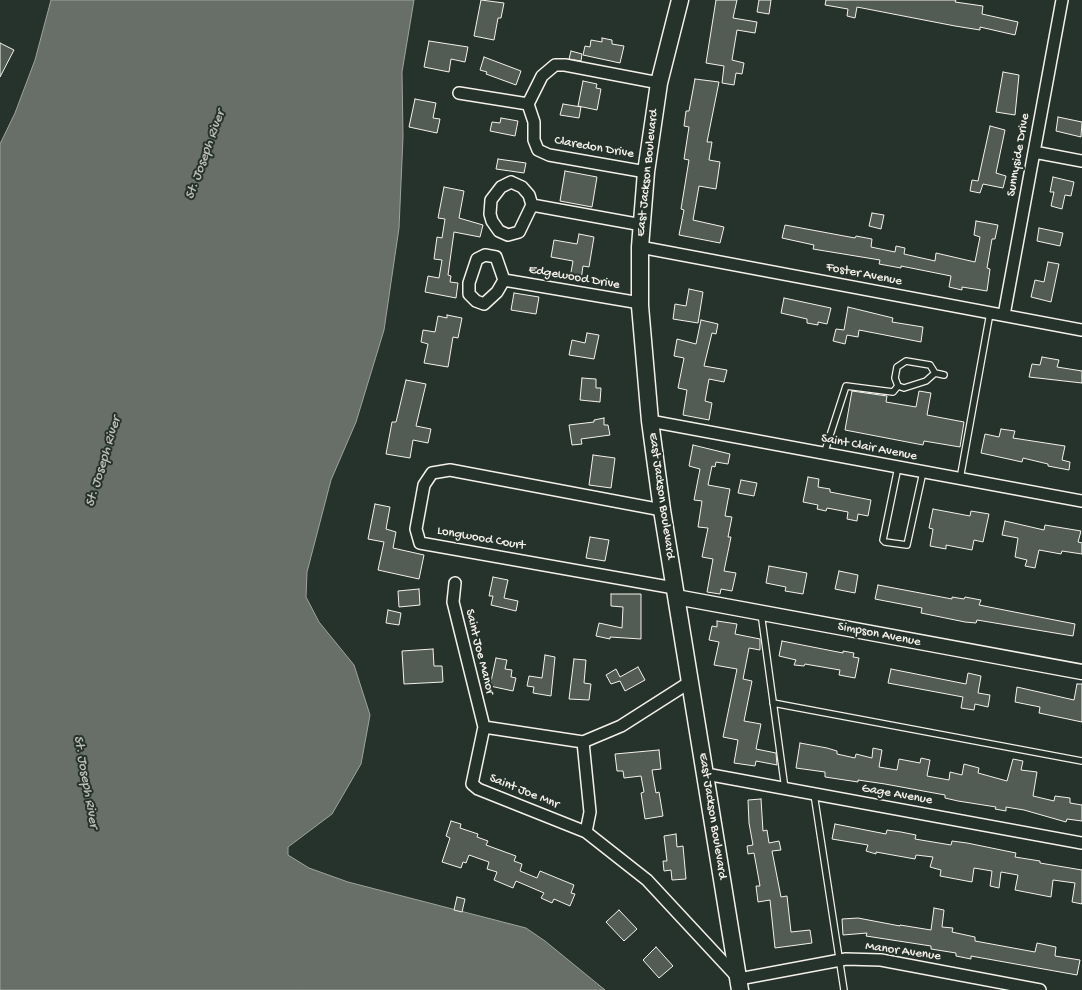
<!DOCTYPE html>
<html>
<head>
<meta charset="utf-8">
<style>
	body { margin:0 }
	canvas { display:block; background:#26332d }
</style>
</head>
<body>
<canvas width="1082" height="990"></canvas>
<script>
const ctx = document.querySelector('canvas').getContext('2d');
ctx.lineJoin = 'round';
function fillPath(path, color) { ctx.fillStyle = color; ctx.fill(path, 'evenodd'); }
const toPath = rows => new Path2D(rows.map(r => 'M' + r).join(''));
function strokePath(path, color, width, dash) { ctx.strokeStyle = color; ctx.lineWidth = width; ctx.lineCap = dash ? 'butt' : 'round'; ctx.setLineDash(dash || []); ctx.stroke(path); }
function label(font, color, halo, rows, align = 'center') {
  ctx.font = font + ' "Gochi Hand",sans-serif'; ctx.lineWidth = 4; ctx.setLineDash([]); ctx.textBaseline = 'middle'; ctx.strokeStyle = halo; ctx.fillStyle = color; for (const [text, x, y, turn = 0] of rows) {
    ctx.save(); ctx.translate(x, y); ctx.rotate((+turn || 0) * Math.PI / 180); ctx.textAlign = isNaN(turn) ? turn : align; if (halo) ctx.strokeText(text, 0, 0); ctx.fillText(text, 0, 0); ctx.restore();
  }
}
const water = toPath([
	[51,0,414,0,402,72,403,137,399,228,384,330,356,422,331,480,307,572,306,597,319,622,354,665,370,715,361,764,332,814,288,847,288,855,309,868,348,882,526,928,545,941,605,990,0,990,0,144,15,113,35,60,51,0]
]);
const building = toPath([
	[481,0,504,3,501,18,498,18,494,40,474,36,481,0],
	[716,0,737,0,733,18,757,22,755,33,737,30,732,60,744,63,742,74,736,73,734,85,722,83,724,66,706,63,716,0],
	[759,0,771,0,769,14,757,12,759,0],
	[826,0,956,0,955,2,983,6,982,14,1018,22,1015,35,980,27,980,30,955,26,857,7,855,18,847,16,848,9,825,5,826,0],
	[602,38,612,40,612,44,624,46,620,63,583,55,585,46,590,47,591,40,602,42,602,38],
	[429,41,468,47,465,62,451,59,449,72,424,67,429,41],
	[0,43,14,50,0,77,0,43],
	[571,51,582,54,581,61,569,59,571,51],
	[484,57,521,71,516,85,486,74,487,72,480,70,484,57],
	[1003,72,1019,75,1015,115,996,112,1003,72],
	[695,79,719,82,707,142,712,142,709,160,720,162,716,189,699,186,693,220,724,227,720,243,679,235,684,210,681,209,689,160,684,159,689,127,684,126,686,111,689,111,695,79],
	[583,81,597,84,596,88,601,89,597,110,578,106,583,81],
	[415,99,436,103,433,118,440,119,437,133,409,127,415,99],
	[563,104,581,107,579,118,560,115,563,104],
	[1058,117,1082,122,1081,137,1056,131,1058,117],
	[501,118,518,121,515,136,490,131,492,122,500,123,501,118],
	[990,126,1005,130,996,173,1006,176,1003,188,983,184,980,193,970,191,972,180,978,181,990,126],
	[498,159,526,163,524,173,496,169,498,159],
	[565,171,597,177,592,207,560,201,565,171],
	[1053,177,1074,182,1071,196,1065,195,1062,209,1051,206,1054,192,1050,192,1053,177],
	[444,187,464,191,459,218,483,225,480,237,454,232,448,275,451,276,450,282,458,283,456,298,425,292,428,276,439,278,442,260,434,259,437,237,442,238,445,219,438,218,444,187],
	[872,213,884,215,881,229,869,226,872,213],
	[976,221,998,225,995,239,992,239,987,268,990,269,987,291,962,287,962,290,949,287,951,276,901,266,901,268,879,264,880,260,813,249,814,245,782,238,785,225,855,238,856,236,872,239,871,247,895,252,896,246,905,248,904,254,935,261,936,253,975,262,980,237,974,235,976,221],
	[1039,228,1063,233,1060,246,1037,241,1039,228],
	[579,234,594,237,589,267,583,266,581,280,570,278,573,261,551,257,554,240,577,244,579,234],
	[1048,262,1059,264,1051,302,1031,297,1035,280,1044,282,1048,262],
	[689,289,703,292,698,323,673,319,675,304,686,306,689,289],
	[514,293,539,297,536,314,511,310,514,293],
	[784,298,831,308,827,324,818,322,818,325,807,323,807,319,781,313,784,298],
	[848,307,893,318,892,322,923,327,921,342,859,330,858,337,847,335,845,344,833,341,836,329,844,330,848,307],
	[447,315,462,318,458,338,453,337,448,367,424,363,428,344,421,342,423,330,435,332,438,316,447,318,447,315],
	[701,320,718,324,716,334,712,333,704,366,727,370,724,382,709,379,705,401,712,403,709,420,683,415,687,390,678,388,684,358,674,356,677,339,696,344,701,320],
	[587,333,599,335,594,359,569,355,572,340,585,343,587,333],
	[1042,357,1059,360,1057,367,1082,371,1082,383,1029,377,1032,364,1040,365,1042,357],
	[582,378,596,379,596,388,601,388,600,402,580,400,582,378],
	[406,380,426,384,416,426,431,429,428,443,413,440,410,458,386,454,392,422,396,422,406,380],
	[852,391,887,396,886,402,916,407,919,391,931,393,927,415,964,422,960,447,924,441,923,445,845,430,852,391],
	[604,418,604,425,608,425,610,435,581,439,582,444,572,445,569,425,594,422,594,420,604,418],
	[1001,429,1015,431,1013,438,1065,446,1062,460,1070,462,1069,470,1048,466,1048,464,1023,458,1022,462,981,453,985,434,999,437,1001,429],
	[693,445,730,454,728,464,716,462,715,467,712,466,708,485,730,489,725,516,732,517,728,537,731,537,724,571,736,573,732,591,721,589,720,594,707,592,713,559,702,557,708,528,698,527,702,501,694,500,700,469,689,466,693,445],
	[593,455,615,458,611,488,589,485,593,455],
	[808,477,819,479,818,487,830,489,830,492,871,500,868,516,858,514,857,521,847,519,848,512,827,508,826,511,817,509,818,505,803,502,808,477],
	[741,480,757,483,754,496,738,493,741,480],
	[375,504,390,507,386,529,396,532,393,548,424,555,419,579,378,570,384,542,368,539,375,504],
	[933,509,970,516,971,511,989,514,983,542,974,540,972,550,946,545,946,549,930,546,933,529,929,528,933,509],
	[1005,521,1044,530,1045,525,1081,531,1078,542,1082,543,1082,554,1062,551,1061,554,1039,550,1035,568,1025,566,1027,560,1015,557,1018,538,1002,535,1005,521],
	[590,537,609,540,605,561,586,558,590,537],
	[769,566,807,573,803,594,785,591,786,587,766,583,769,566],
	[839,571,858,575,855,593,835,589,839,571],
	[493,577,508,580,504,598,518,601,516,611,491,605,493,596,489,596,493,577],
	[878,585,952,599,952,597,964,599,965,597,981,600,979,605,1075,624,1073,636,977,620,976,623,965,622,921,613,922,608,875,599,878,585],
	[419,589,420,605,399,607,398,591,419,589],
	[611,594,641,594,641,639,610,637,610,639,596,636,599,623,622,628,623,607,611,606,611,594],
	[388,610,401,613,399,625,386,623,388,610],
	[717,621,737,624,735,634,760,639,760,650,749,648,743,679,752,681,744,721,761,724,756,749,776,753,777,765,756,761,755,766,734,763,738,740,723,737,737,669,714,665,719,642,709,640,712,626,717,627,717,621],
	[782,641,843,653,843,651,854,653,853,657,859,658,855,678,839,675,840,670,805,664,804,666,794,665,796,660,779,656,782,641],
	[433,649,434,666,442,666,443,682,404,684,402,651,433,649],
	[545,655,555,657,551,696,533,693,534,687,527,686,529,676,542,678,545,655],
	[496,658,507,660,505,669,512,670,511,677,516,678,513,691,490,686,496,658],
	[574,659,586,660,584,683,591,684,589,700,569,699,574,659],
	[638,667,645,680,625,691,620,681,611,684,606,675,616,669,620,677,638,667],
	[891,669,966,684,968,673,981,676,978,693,990,695,988,707,975,704,974,710,961,708,963,697,888,683,891,669],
	[1077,684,1082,684,1082,722,1039,713,1040,707,1015,702,1017,687,1074,700,1077,684],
	[800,743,827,748,837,751,837,754,855,758,856,754,872,758,873,748,882,750,879,767,897,770,899,759,920,763,921,758,930,760,927,776,949,780,950,772,962,775,964,764,979,768,978,773,1007,781,1013,759,1023,761,1021,770,1037,772,1033,796,1054,801,1055,796,1070,798,1070,803,1082,805,1082,821,1067,819,1066,822,1024,810,1006,807,1006,811,995,809,996,807,958,801,945,798,945,795,885,784,858,780,858,782,825,777,825,772,796,768,800,743],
	[659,750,661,769,652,770,656,793,659,792,663,816,645,819,641,793,644,792,641,776,624,778,623,771,617,771,615,754,659,750],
	[761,799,763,831,767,830,769,843,779,841,781,850,772,851,781,897,787,896,791,932,810,930,812,943,775,948,770,900,758,902,756,886,760,886,754,853,748,854,747,846,753,845,749,823,748,800,761,799],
	[451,821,461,824,460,828,478,834,477,837,488,841,486,845,516,856,514,861,522,864,520,871,537,878,540,871,574,885,571,893,575,894,570,906,554,899,552,903,541,898,544,893,516,881,513,888,494,880,497,872,487,869,489,862,469,855,466,863,463,862,461,868,442,862,450,838,446,836,451,821],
	[835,824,886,834,887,830,901,832,916,835,915,839,951,845,952,841,967,843,1016,853,1015,857,1040,861,1040,863,1082,870,1082,904,1072,902,1075,883,1053,880,1051,897,1015,890,1018,875,1001,872,999,888,990,886,992,871,974,868,972,882,940,876,941,870,930,867,933,857,916,855,915,859,876,852,876,854,866,851,868,845,832,839,835,824],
	[676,834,677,847,683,846,686,879,672,880,671,870,664,871,663,861,667,861,664,836,676,834],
	[457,897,465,899,462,912,454,910,457,897],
	[934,908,944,910,942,927,953,928,952,932,975,937,975,941,1035,952,1037,943,1056,947,1055,956,1080,960,1077,975,971,956,971,959,956,956,956,953,931,949,931,946,866,936,867,933,843,935,842,919,858,918,900,926,900,925,931,930,934,908],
	[619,910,637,929,624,941,606,922,619,910],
	[656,947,673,966,659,978,643,960,656,947]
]);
const service = toPath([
	[935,373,926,381,904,388,898,386,895,378,897,367,906,361,930,365,935,373,944,375],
	[824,454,846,386,893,392,898,386],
	[898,467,883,540,885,542,907,545,923,472],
	[960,479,990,313],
	[761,613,785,789],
	[773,703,1082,761],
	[814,794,844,990]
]);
const minor = toPath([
	[459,93,528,104],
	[1034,152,1082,161],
	[646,172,549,155,538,150,534,140,534,122,528,104,542,76,555,65,565,65,659,83],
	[511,182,522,187,529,195,532,205,519,232,508,235,499,231,492,221,490,214,491,200,501,187,511,182],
	[532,205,642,225],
	[640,247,1082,330],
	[485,255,496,257,504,280,497,292,484,304,476,301,469,294,469,283,477,259,485,255],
	[504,280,640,303],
	[1004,315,1062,0],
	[650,421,1082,501],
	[662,510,450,470,432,473,424,485,416,529,420,543,674,588],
	[455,583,453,602,484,727],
	[690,682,621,726,583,742,484,727,472,784,478,789,586,832,647,880,739,979,846,959,881,960,1040,990],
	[583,742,590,812,586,832],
	[706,774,1082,843]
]);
const tertiary = toPath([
	[676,597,1082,672]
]);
const secondary = toPath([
	[680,0,659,83,646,172,640,247,640,306,650,421,662,510,740,990]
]);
const streetNames = [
	["Claredon Drive",594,148,10],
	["Sunnyside Drive",1019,155,-80],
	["East Jackson Boulevard",648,173,-84],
	["Foster Avenue",864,275,11],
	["Edgewood Drive",574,278,10],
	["Saint Clair Avenue",869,448,11],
	["East Jackson Boulevard",661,496,82],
	["Longwood Court",481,539,10],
	["Simpson Avenue",879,635,11],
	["Saint Joe Manor",479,652,76],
	["Saint Joe Mnr",524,792,22],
	["Gage Avenue",897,795,10],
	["East Jackson Boulevard",712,816,81],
	["Manor Avenue",903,952,8]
];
const waterNames = [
	["St. Joseph River",206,155,-70],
	["St. Joseph River",104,462,-73],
	["St. Joseph River",85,782,80]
];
fillPath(water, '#676f68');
strokePath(water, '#9fa39b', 1);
fillPath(building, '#525c55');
strokePath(building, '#f4f1e8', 1);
strokePath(service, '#f4f1e8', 8);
strokePath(minor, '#f4f1e8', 14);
strokePath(tertiary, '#f4f1e8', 17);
strokePath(secondary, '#f4f1e8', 19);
strokePath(service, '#26332d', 5.5);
strokePath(minor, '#26332d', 11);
strokePath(tertiary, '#26332d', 14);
strokePath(secondary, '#26332d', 16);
label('13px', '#f4f1e8', '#26332d', streetNames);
label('italic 14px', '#bcbdb5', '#26332d', waterNames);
</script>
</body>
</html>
